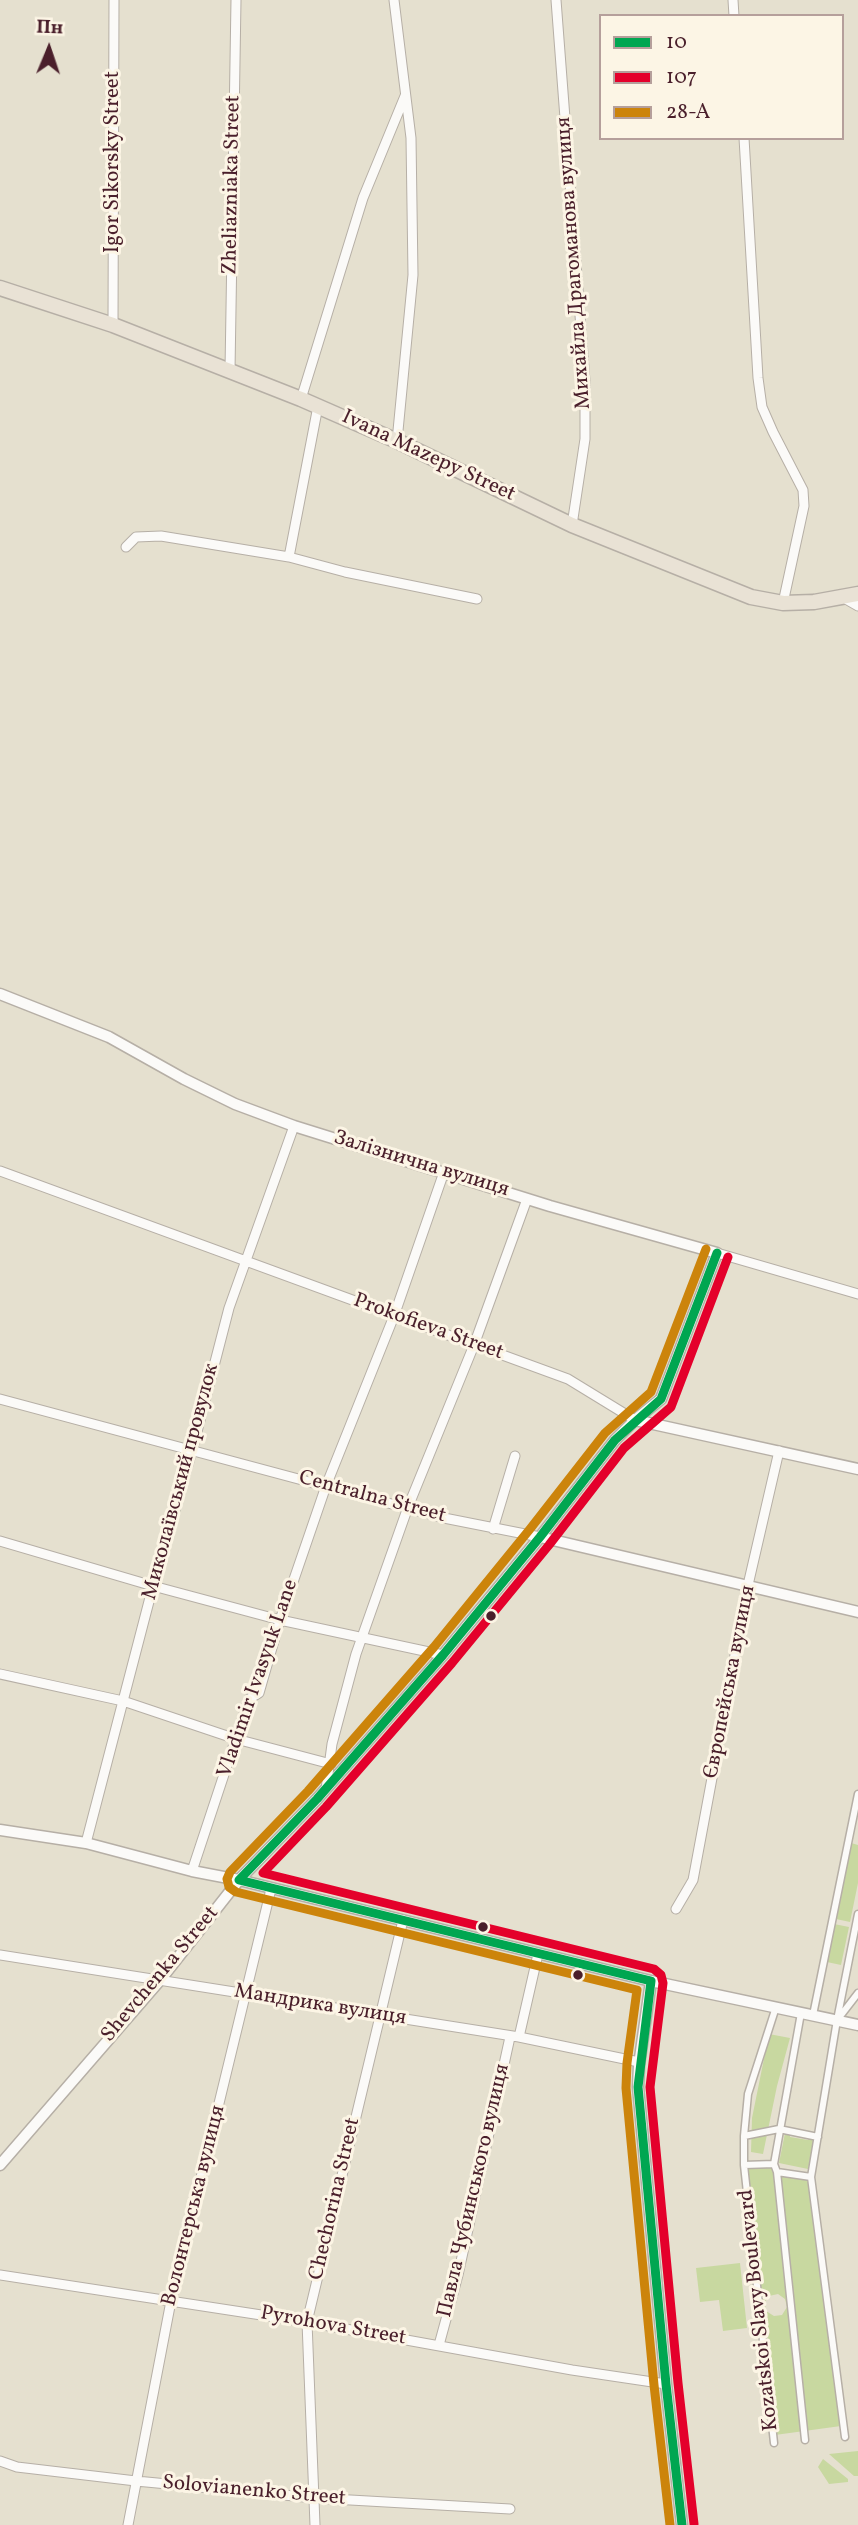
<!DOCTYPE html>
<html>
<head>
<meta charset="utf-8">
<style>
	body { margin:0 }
	#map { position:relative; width:858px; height:2525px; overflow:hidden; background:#e5e0cf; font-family:Vollkorn,serif }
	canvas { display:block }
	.legend { position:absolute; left:599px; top:14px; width:245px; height:126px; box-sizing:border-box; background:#fcf5e5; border:2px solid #b59f9b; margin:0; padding:9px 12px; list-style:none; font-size:21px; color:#4a1f2b }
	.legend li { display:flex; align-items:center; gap:14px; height:35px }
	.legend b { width:35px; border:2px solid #b59f9b }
	.north { position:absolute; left:14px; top:14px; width:70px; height:70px; -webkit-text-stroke:5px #fcf5e5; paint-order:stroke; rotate:2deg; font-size:19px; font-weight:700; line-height:28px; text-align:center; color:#4a1f2b }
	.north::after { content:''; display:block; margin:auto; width:24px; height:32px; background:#4a1f2b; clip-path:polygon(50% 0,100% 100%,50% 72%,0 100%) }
</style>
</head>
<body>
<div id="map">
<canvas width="858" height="2525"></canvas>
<ul class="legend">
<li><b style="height:9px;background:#00a651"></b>10</li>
<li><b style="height:9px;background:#e4002b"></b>107</li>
<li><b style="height:9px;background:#cc840b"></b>28-А</li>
</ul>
<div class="north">Пн</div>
</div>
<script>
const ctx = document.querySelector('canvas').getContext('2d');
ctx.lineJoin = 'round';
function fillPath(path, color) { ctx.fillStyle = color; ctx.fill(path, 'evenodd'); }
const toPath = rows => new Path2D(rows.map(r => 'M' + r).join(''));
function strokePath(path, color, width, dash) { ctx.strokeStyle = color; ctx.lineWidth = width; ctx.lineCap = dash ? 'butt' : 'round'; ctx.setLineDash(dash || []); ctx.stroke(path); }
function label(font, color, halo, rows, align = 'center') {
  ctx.font = font + ' Vollkorn,serif'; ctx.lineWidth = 6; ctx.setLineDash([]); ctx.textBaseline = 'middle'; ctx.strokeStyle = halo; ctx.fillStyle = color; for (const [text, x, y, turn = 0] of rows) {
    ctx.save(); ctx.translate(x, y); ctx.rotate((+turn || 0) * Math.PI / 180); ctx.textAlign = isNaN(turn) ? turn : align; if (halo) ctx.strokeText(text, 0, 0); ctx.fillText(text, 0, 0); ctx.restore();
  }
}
const green = toPath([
	[851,1843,858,1845,858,1883,850,1922,836,1919],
	[834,1924,849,1927,841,1965,827,1962],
	[769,2034,790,2038,777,2086,763,2154,751,2152,752,2118],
	[785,2133,790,2134,790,2137,808,2140,809,2138,815,2139,808,2169,779,2163],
	[774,2164,777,2173,811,2177,841,2426,775,2435,744,2165],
	[778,2294,785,2299,787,2307,782,2315,774,2316,766,2311,765,2302,769,2296],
	[740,2263,747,2328,723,2331,719,2300,700,2302,696,2268],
	[858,2451,858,2476,854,2476,829,2454],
	[823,2459,848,2479,848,2482,829,2484,818,2467]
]);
const pedestrian = toPath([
	[813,2015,858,1794],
	[838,2019,858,1993],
	[744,2136,779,2129,818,2137],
	[774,2164,801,2013],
	[744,2165,744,2136,748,2094,776,2007],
	[845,2437,811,2177,837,2020,858,1914],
	[805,2440,777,2172,811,2177],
	[774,2443,744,2165,774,2164,777,2172]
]);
const minor = toPath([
	[394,0,411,138,413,275,397,441],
	[556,0,585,381,585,439,572,525],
	[733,0,734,16],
	[744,138,758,378,762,407,773,432,803,490,804,506,783,603],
	[113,325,114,0],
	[230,370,236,0],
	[301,399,363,198,405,96],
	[126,547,136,537,161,536,289,557,318,406],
	[289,557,345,572,477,599],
	[844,598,858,606],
	[0,1171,568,1379,635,1420],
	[717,1253,858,1294],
	[0,1399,444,1518,540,1537],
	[493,1529,515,1456],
	[0,1541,153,1586,280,1620,443,1655],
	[0,1674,123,1701,236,1739,331,1764],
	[326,1789,332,1744,356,1654,408,1507,474,1345,527,1199],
	[86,1843,153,1586,192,1451,229,1308,294,1126],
	[192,1871,249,1699,259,1693,280,1620,326,1486,394,1316,444,1172],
	[676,1909,693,1880,748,1585,779,1451],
	[0,1955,519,2037,639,2062],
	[519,2037,538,1954],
	[0,2275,307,2322,572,2370,666,2384],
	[439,2345,458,2275,510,2037],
	[0,2461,17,2467,136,2481,315,2498,510,2509],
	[128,2525,171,2301,271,1889],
	[315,2525,307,2322,403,1920]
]);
const tertiary = toPath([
	[0,994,109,1037,184,1079,235,1104,294,1126,550,1206,717,1253,661,1399,635,1420,615,1440,540,1537,443,1655,317,1799,239,1880,161,1979,0,2165],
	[635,1420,858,1469],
	[540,1537,858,1612],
	[0,1830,86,1843,192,1871,239,1880,651,1981,858,2025],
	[651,1981,639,2065,638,2087,666,2384,682,2525]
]);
const primary = toPath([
	[0,288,113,325,301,399,397,441,572,525,751,597,783,603,814,602,858,594]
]);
const bus1 = toPath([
	[682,2525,666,2384,638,2087,651,1981,239,1880,317,1799,443,1655,540,1537,615,1440,661,1399,717,1253]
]);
const bus2 = toPath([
	[694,2524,678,2383,650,2087,663,1983,661,1975,654,1969,263,1873,326,1807,452,1663,549,1545,624,1448,671,1407,728,1257]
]);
const bus3 = toPath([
	[670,2525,654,2385,626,2088,627,2063,637,1990,236,1892,229,1887,227,1879,230,1872,308,1791,434,1647,530,1529,605,1433,651,1392,706,1249]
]);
const markers = [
	[491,1616,6,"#4a1f2b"],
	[483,1927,6,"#4a1f2b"],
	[578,1975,6,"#4a1f2b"]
];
const streetNames = [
	["Igor Sikorsky Street",114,162,-90],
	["Zheliazniaka Street",233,185,-89],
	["Михайла Драгоманова вулиця",575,263,-94],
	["Ivana Mazepy Street",428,457,25],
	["Залізнична вулиця",421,1165,17],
	["Prokofieva Street",428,1328,20],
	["Миколаївський провулок",182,1482,-75],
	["Centralna Street",372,1498,15],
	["Vladimir Ivasyuk Lane",259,1679,-71],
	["Європейська вулиця",731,1682,-79],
	["Shevchenka Street",161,1975,-50],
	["Мандрика вулиця",320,2006,9],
	["Павла Чубинського вулиця",475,2191,-77],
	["Chechorina Street",336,2199,-77],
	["Волонтерська вулиця",195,2206,-76],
	["Kozatskoi Slavy Boulevard",760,2310,-96],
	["Pyrohova Street",333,2327,10],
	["Solovianenko Street",254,2492,5]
];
fillPath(green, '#c8d8a0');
strokePath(pedestrian, '#b6afa6', 9);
strokePath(minor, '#b6afa6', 11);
strokePath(tertiary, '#b6afa6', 13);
strokePath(primary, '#b6afa6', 17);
strokePath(pedestrian, '#fbfaf8', 6);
strokePath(minor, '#fbfaf8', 9);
strokePath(tertiary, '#fbfaf8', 10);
strokePath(primary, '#e9e2d5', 14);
strokePath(bus1, '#00a651', 9);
strokePath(bus2, '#e4002b', 9);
strokePath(bus3, '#cc840b', 9);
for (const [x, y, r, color] of markers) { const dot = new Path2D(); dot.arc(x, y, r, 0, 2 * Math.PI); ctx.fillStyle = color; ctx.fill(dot); strokePath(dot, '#fcf5e5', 2.5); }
label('21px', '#4a1f2b', '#fcf5e5', streetNames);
</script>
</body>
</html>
